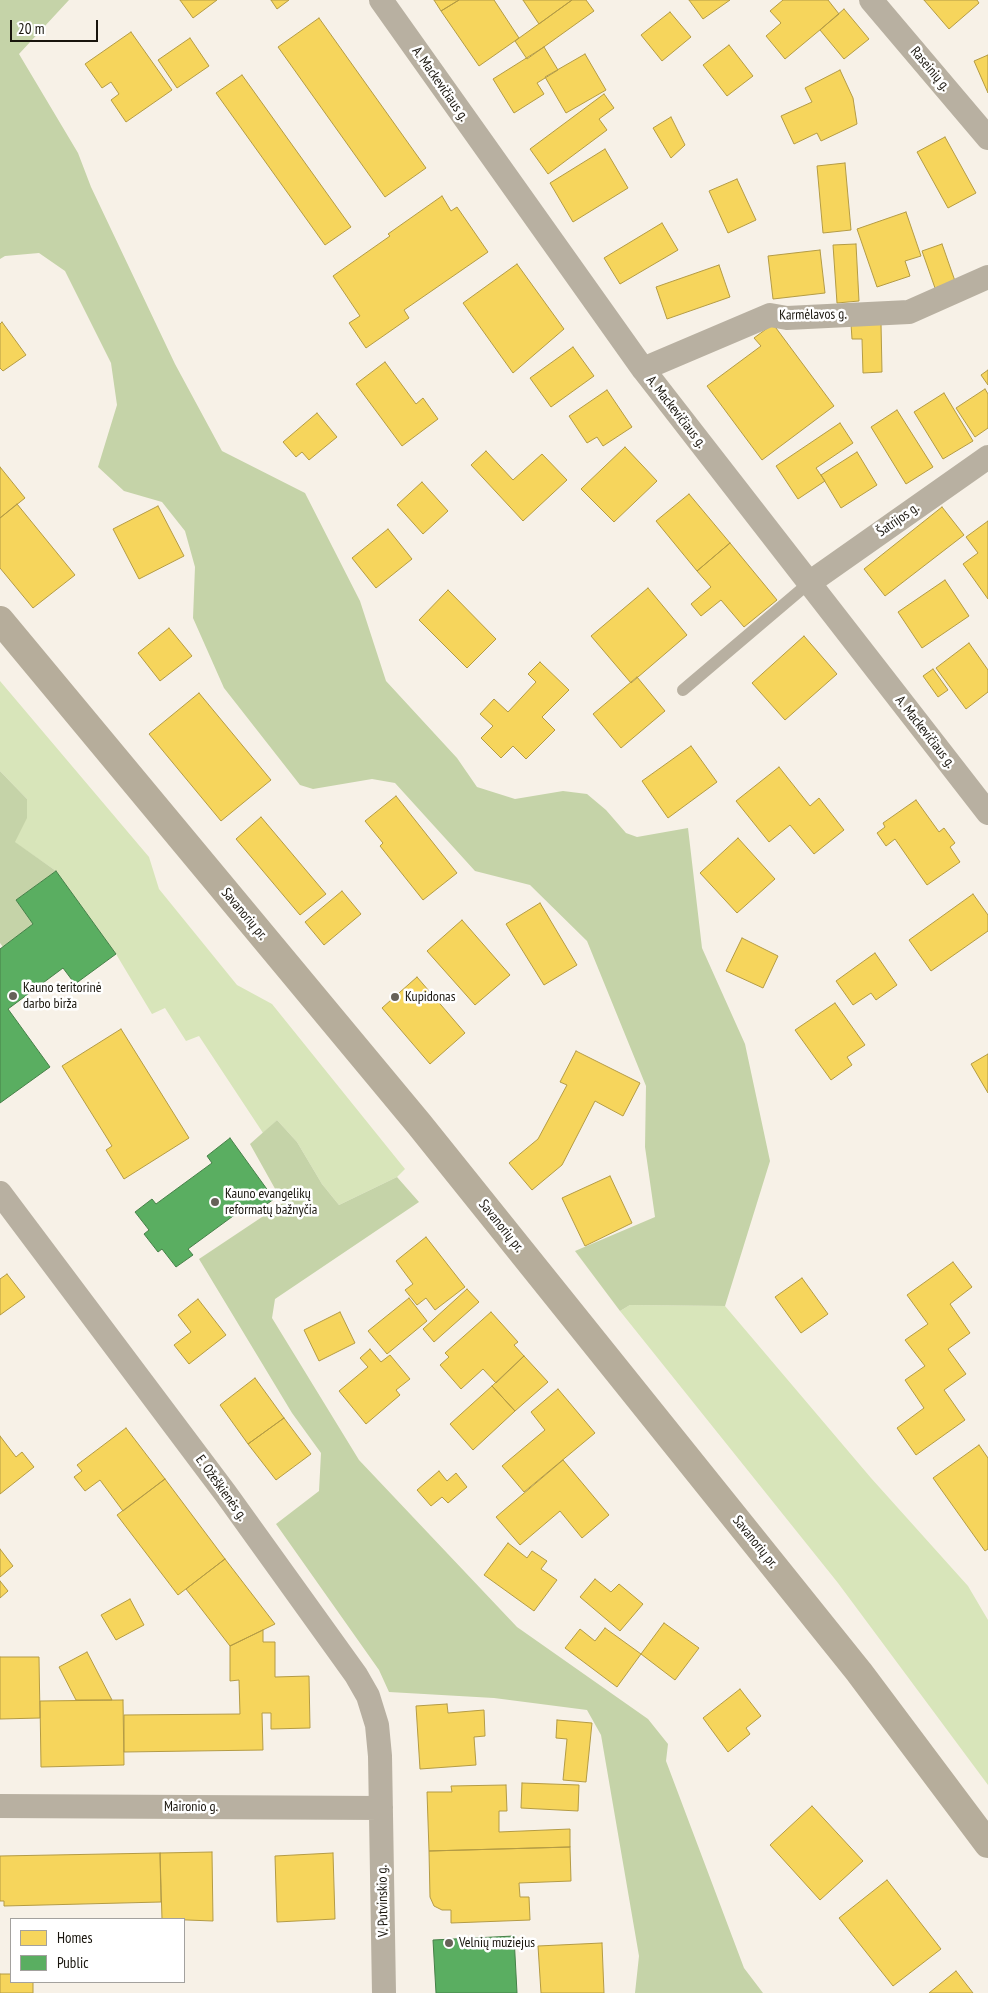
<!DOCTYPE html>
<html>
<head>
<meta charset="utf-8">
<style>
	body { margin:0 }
	#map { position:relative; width:988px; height:1993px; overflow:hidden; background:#f7f1e7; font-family:"PT Sans Narrow",sans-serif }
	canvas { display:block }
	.legend { position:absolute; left:10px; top:1918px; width:175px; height:65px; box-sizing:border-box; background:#fff; border:1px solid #a3a19e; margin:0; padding:6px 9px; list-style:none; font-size:15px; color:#19150d }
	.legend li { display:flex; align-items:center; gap:10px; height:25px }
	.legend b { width:25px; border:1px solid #a3a19e }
	.scale { position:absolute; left:10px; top:20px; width:88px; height:22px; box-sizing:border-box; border:2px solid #19150d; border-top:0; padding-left:6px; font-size:15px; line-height:18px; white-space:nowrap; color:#19150d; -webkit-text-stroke:4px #fff; paint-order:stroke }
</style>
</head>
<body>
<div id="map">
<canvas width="988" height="1993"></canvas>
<ul class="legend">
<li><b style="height:14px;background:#f6d55c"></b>Homes</li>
<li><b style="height:14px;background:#5aae61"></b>Public</li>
</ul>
<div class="scale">20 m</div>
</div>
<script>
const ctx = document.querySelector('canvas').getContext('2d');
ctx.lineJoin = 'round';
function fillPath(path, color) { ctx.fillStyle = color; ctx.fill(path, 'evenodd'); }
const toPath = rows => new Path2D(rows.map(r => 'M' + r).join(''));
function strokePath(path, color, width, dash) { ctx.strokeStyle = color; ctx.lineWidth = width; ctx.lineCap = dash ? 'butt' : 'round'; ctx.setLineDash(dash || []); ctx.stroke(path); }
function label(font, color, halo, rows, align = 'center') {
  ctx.font = font + ' "PT Sans Narrow",sans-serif'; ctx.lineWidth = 5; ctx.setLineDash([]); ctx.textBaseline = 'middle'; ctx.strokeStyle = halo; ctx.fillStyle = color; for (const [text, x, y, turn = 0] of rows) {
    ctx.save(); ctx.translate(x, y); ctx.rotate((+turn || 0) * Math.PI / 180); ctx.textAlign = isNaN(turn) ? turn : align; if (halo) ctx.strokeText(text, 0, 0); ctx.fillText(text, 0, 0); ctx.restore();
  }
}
const green = toPath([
	[0,681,149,857,159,889,237,985,272,1004,405,1169,397,1177,339,1205,322,1184,297,1142,277,1120,263,1133,199,1036,186,1041,165,1008,152,1014,116,954,56,871,14,842,26,818,27,799,0,771],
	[630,1305,725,1306,871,1478,968,1586,988,1620,988,1785,838,1583,620,1311]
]);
const forest = toPath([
	[0,0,69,0,19,54,78,153,91,187,175,364,222,451,305,493,360,601,386,681,457,758,477,787,515,799,563,791,587,794,606,810,626,833,637,837,688,828,702,948,745,1044,770,1161,725,1306,630,1305,620,1311,575,1251,655,1217,645,1147,646,1086,587,941,530,885,475,871,395,783,372,779,313,789,300,785,224,688,193,618,195,567,185,531,162,502,124,491,98,467,117,405,111,363,65,271,39,253,5,256,0,259],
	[0,771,27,799,27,818,15,842,56,871,16,900,33,924,3,947,0,943],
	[277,1120,297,1142,322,1184,339,1205,397,1177,419,1202,275,1299,272,1318,359,1460,517,1627,648,1719,668,1744,666,1761,744,1968,763,1993,635,1993,639,1956,601,1735,587,1710,494,1698,389,1692,379,1670,276,1524,319,1491,321,1453,292,1413,199,1259,283,1203,250,1144]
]);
const homes = toPath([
	[180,0,217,0,193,18,180,0],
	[271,0,289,0,277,9,271,0],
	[434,0,459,0,441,11,434,0],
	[459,0,494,0,519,38,479,66,441,11,459,0],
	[523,0,572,0,539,24,523,0],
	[572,0,586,0,594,11,527,59,515,41,572,0],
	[689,0,730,0,703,19,689,0],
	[783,0,828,0,839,14,785,59,766,36,781,23,770,11,783,0],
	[924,0,977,0,979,3,949,29,924,0],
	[844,9,869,39,844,59,820,30,844,9],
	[670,12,691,37,662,61,641,35,670,12],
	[319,18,426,168,385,197,278,47,319,18],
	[131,32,172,90,126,122,111,100,119,94,111,82,102,88,85,64,131,32],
	[190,38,209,66,177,88,158,60,190,38],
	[729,45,753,76,727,96,703,65,729,45],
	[544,47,558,70,537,83,544,94,514,113,493,79,544,47],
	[585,54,606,90,566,113,545,77,585,54],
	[988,55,988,93,974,61,988,55],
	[840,70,853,98,857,124,821,141,817,133,794,144,781,116,812,102,805,88,840,70],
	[242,75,351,227,325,245,216,93,242,75],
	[604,94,614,108,599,119,607,130,548,174,530,149,604,94],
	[671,117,685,145,671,158,653,128,671,117],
	[945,137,976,193,948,208,917,152,945,137],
	[605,149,628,188,573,222,550,183,605,149],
	[845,163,851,230,823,233,817,166,845,163],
	[737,179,756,220,728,233,709,191,737,179],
	[442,196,451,211,457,207,488,252,404,310,409,318,366,348,349,323,360,316,333,276,390,236,388,234,442,196],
	[906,212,921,256,905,261,910,276,877,287,857,229,906,212],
	[662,223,678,250,620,284,604,258,662,223],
	[856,244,859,301,837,303,833,245,856,244],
	[942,244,955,281,935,288,922,251,942,244],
	[820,250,825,293,773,299,768,256,820,250],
	[517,264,564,329,513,373,463,303,517,264],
	[719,265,730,297,667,319,656,287,719,265],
	[2,322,26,355,3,371,0,368,0,324,2,322],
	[881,323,882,372,863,373,862,339,852,339,851,324,881,323],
	[773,324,834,406,762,460,707,386,761,346,754,338,773,324],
	[573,347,594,376,551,407,530,378,573,347],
	[385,362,416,404,423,398,438,419,402,446,356,384,385,362],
	[988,370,988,385,981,375,988,370],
	[985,389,988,394,988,428,975,437,956,408,985,389],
	[607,390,632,427,603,446,597,437,587,443,569,416,607,390],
	[944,393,973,441,943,459,914,412,944,393],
	[897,410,933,467,906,484,871,427,897,410],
	[317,413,337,437,309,460,302,452,296,457,283,442,317,413],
	[840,423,853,443,816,468,825,481,798,499,776,466,840,423],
	[625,447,657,481,614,522,581,489,625,447],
	[486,451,513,480,542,454,567,480,523,521,471,465,486,451],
	[857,452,877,485,841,508,821,475,857,452],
	[0,467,25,498,0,518,0,467],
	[422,482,448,511,423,534,397,505,422,482],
	[689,494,730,543,697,571,656,521,689,494],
	[17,504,75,575,33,608,0,568,0,518,17,504],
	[158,506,184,556,139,579,113,529,158,506],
	[942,507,964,535,885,596,864,569,942,507],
	[988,521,988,599,963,564,978,553,966,537,988,521],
	[388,529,412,559,376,588,352,558,388,529],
	[730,543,777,600,744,627,721,600,701,616,691,604,711,587,697,571,730,543],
	[945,580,969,616,922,648,898,612,945,580],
	[648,588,687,635,631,683,591,636,648,588],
	[448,590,496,639,467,668,419,620,448,590],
	[169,628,192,656,160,681,138,653,169,628],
	[804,636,837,674,785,720,752,683,804,636],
	[969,643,988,670,988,692,966,709,936,668,969,643],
	[540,662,569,690,542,717,555,730,526,759,513,746,501,758,481,738,493,726,480,714,494,699,508,712,536,682,528,674,540,662],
	[933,669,948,690,938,697,923,676,933,669],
	[637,677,665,711,621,748,593,714,637,677],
	[199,693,271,780,221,821,149,734,199,693],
	[691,746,717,782,668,818,642,781,691,746],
	[779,767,810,806,819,798,844,830,814,854,790,825,769,842,736,801,779,767],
	[396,796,457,873,423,900,380,846,383,843,365,821,396,796],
	[916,800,939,832,944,828,955,843,950,847,960,862,927,885,895,839,886,846,877,833,885,827,883,823,916,800],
	[261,817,326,894,300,915,236,839,261,817],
	[738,838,775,879,737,913,700,873,738,838],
	[342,891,361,914,324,945,305,922,342,891],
	[973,894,988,915,988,931,931,971,909,940,973,894],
	[540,903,577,965,544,985,506,924,540,903],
	[462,920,510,975,475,1005,427,951,462,920],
	[742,938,778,956,763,988,726,971,742,938],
	[875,953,897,985,876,1000,871,993,853,1005,836,981,875,953],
	[417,977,465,1033,430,1064,382,1008,417,977],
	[835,1003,865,1045,847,1057,852,1065,831,1080,795,1030,835,1003],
	[121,1029,189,1138,124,1179,106,1150,112,1146,62,1066,121,1029],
	[576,1051,640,1083,623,1116,595,1101,562,1165,532,1190,509,1163,538,1139,567,1085,560,1082,576,1051],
	[988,1054,988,1093,971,1064,988,1054],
	[610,1176,632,1223,585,1246,562,1198,610,1176],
	[426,1237,465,1287,435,1310,426,1298,417,1305,405,1290,413,1284,396,1261,426,1237],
	[953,1262,972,1287,950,1304,970,1333,948,1349,966,1374,944,1390,965,1420,916,1455,897,1428,924,1408,905,1380,925,1366,905,1340,928,1324,907,1295,953,1262],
	[7,1274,25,1297,0,1315,0,1279,7,1274],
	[802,1278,828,1314,801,1333,775,1297,802,1278],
	[467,1289,479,1302,434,1342,423,1329,467,1289],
	[409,1298,427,1321,387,1354,368,1331,409,1298],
	[198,1299,226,1335,189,1364,174,1345,191,1332,178,1315,198,1299],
	[340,1312,355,1343,319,1361,304,1330,340,1312],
	[491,1312,518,1342,514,1345,524,1356,496,1383,483,1369,461,1389,440,1365,449,1357,445,1353,491,1312],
	[370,1349,381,1362,390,1355,410,1379,396,1390,400,1395,366,1424,339,1391,368,1367,360,1358,370,1349],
	[524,1356,548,1382,515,1411,492,1386,524,1356],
	[255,1378,284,1418,248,1444,220,1405,255,1378],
	[492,1386,515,1411,473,1450,450,1424,492,1386],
	[558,1389,595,1433,524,1492,502,1466,545,1430,531,1412,558,1389],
	[284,1418,311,1454,276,1480,248,1444,284,1418],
	[126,1428,165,1479,123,1511,100,1480,85,1491,74,1477,82,1471,77,1465,126,1428],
	[0,1436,16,1457,22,1452,34,1467,0,1494,0,1436],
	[979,1445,988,1458,988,1549,985,1551,933,1478,979,1445],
	[563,1460,609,1515,582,1538,560,1511,520,1545,496,1517,563,1460],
	[439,1471,447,1481,456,1473,467,1487,448,1503,442,1497,431,1506,417,1490,439,1471],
	[165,1479,225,1559,178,1595,117,1515,165,1479],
	[508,1543,527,1558,532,1551,547,1561,541,1569,557,1580,534,1611,484,1575,508,1543],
	[0,1549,13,1566,0,1577,0,1549],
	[225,1559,275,1624,230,1646,186,1589,225,1559],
	[595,1579,611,1592,619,1584,643,1604,620,1631,580,1597,595,1579],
	[0,1581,8,1591,0,1598,0,1581],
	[130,1599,144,1625,116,1640,101,1615,130,1599],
	[664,1623,699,1648,675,1680,641,1654,664,1623],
	[605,1628,641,1654,617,1687,565,1648,580,1629,595,1641,605,1628],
	[263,1630,263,1642,275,1642,275,1677,309,1676,310,1728,271,1729,271,1713,262,1713,263,1750,124,1752,124,1715,240,1714,239,1680,230,1681,230,1646,263,1630],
	[87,1652,112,1700,76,1700,59,1667,87,1652],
	[0,1657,39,1657,40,1718,0,1719,0,1657],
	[740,1689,761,1716,746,1728,750,1734,728,1752,703,1718,740,1689],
	[123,1700,124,1765,41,1767,40,1701,123,1700],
	[447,1704,448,1713,484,1710,485,1736,474,1737,476,1765,420,1769,416,1706,447,1704],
	[557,1720,592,1723,586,1782,563,1780,567,1739,556,1738,557,1720],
	[522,1783,579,1785,578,1811,521,1808,522,1783],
	[506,1785,507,1811,499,1811,499,1832,570,1829,570,1847,429,1851,427,1792,452,1792,451,1786,506,1785],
	[812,1806,863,1861,820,1900,770,1845,812,1806],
	[570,1847,571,1881,519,1883,520,1897,529,1897,530,1920,451,1923,451,1910,442,1910,434,1906,430,1897,429,1851,570,1847],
	[212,1852,213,1921,162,1919,160,1853,212,1852],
	[160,1853,161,1902,4,1906,4,1901,0,1901,0,1856,160,1853],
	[333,1853,335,1919,277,1922,275,1856,333,1853],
	[887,1880,941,1949,893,1986,839,1918,887,1880],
	[602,1943,604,1993,541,1993,538,1946,602,1943],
	[956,1971,973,1993,929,1993,956,1971],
	[0,1974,11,1974,11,1982,33,1982,33,1993,0,1993,0,1974]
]);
const public = toPath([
	[56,871,116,954,75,984,63,968,8,1009,50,1067,0,1103,0,949,33,924,16,900,56,871],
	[230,1138,274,1199,250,1216,244,1208,188,1249,193,1255,176,1267,162,1249,158,1252,144,1234,149,1230,135,1212,152,1199,156,1204,212,1163,207,1156,230,1138],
	[514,1936,517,1993,436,1993,433,1940,514,1936]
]);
const lane = toPath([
	[683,690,809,583]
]);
const street = toPath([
	[381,0,643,369,988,813],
	[871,0,988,138],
	[643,369,770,315,787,318,909,312,988,277],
	[809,583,988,457],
	[0,1193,226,1494,356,1675,368,1696,377,1725,380,1756,384,1993],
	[0,1806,381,1808]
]);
const secondary = toPath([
	[0,620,419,1124,859,1672,988,1844]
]);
const markers = [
	[13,996,5,"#676259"],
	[395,997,5,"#676259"],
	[215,1202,5,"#676259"],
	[449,1943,5,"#676259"]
];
const streetNames = [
	["Raseinių g.",930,69,50],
	["A. Mackevičiaus g.",440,84,55],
	["Karmėlavos g.",813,315,-1],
	["A. Mackevičiaus g.",676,412,52],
	["Šatrijos g.",898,520,-35],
	["A. Mackevičiaus g.",925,732,52],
	["Savanorių pr.",244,914,50],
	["Savanorių pr.",501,1226,51],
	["E. Ožeškienės g.",221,1488,54],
	["Savanorių pr.",755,1542,51],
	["Maironio g.",191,1807],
	["V. Putvinskio g.",383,1901,-91]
];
const poiNames = [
	["Kauno teritorinė",23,988],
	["darbo birža",23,1004],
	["Kupidonas",405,997],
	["Kauno evangelikų",225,1194],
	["reformatų bažnyčia",225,1210],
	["Velnių muziejus",459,1943]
];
fillPath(green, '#d8e5ba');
fillPath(forest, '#c5d3a8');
fillPath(homes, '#f6d55c');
strokePath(homes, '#b49b44', 1);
fillPath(public, '#5aae61');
strokePath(public, '#468048', 1);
strokePath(lane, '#b8b0a1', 12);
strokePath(street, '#b8b0a1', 24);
strokePath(secondary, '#b6ad9b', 28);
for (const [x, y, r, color] of markers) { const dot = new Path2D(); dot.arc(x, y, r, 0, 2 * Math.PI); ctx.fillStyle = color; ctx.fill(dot); strokePath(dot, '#fff', 2); }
label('14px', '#19150d', '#fff', streetNames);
label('14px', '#19150d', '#fff', poiNames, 'left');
</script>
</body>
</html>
